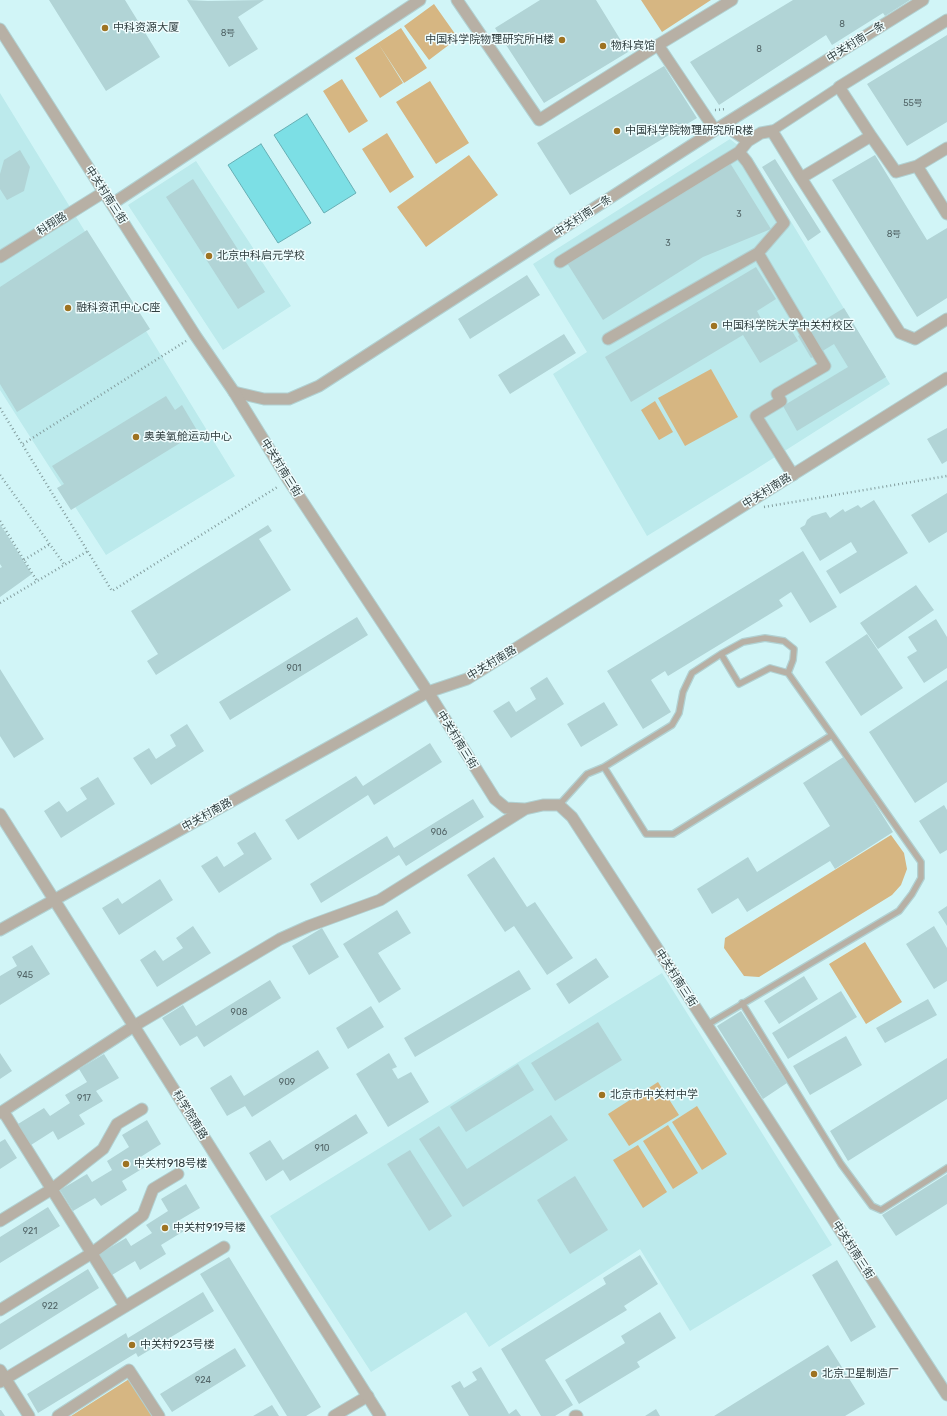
<!DOCTYPE html>
<html>
<head>
<meta charset="utf-8">
<style>
	body { margin:0 }
	canvas { display:block; background:#d1f5f7 }
</style>
</head>
<body>
<canvas width="947" height="1416"></canvas>
<script>
const ctx = document.querySelector('canvas').getContext('2d');
ctx.lineJoin = 'round';
function fillPath(path, color) { ctx.fillStyle = color; ctx.fill(path, 'evenodd'); }
const toPath = rows => new Path2D(rows.map(r => 'M' + r).join(''));
function strokePath(path, color, width, dash) { ctx.strokeStyle = color; ctx.lineWidth = width; ctx.lineCap = dash ? 'butt' : 'round'; ctx.setLineDash(dash || []); ctx.stroke(path); }
function label(font, color, halo, rows, align = 'center') {
  ctx.font = font + ' Rubik,"Noto Sans SC",sans-serif'; ctx.lineWidth = 3; ctx.setLineDash([]); ctx.textBaseline = 'middle'; ctx.strokeStyle = halo; ctx.fillStyle = color; for (const [text, x, y, turn = 0] of rows) {
    ctx.save(); ctx.translate(x, y); ctx.rotate((+turn || 0) * Math.PI / 180); ctx.textAlign = isNaN(turn) ? turn : align; if (halo) ctx.strokeText(text, 0, 0); ctx.fillText(text, 0, 0); ctx.restore();
  }
}
const built = toPath([
	[0,93,235,476,106,555,0,390],
	[730,139,751,156,890,384,753,471,647,536,553,374,587,352,533,264],
	[196,161,291,306,223,350,128,205],
	[662,973,832,1245,690,1331,640,1249,489,1347,466,1312,371,1372,270,1216]
]);
const green = toPath([
	[641,0,711,0,662,32],
	[434,4,458,38,429,60,404,26],
	[401,28,427,68,404,83,378,43],
	[378,43,403,83,380,98,355,58],
	[342,79,368,121,349,133,323,91],
	[430,81,469,143,436,164,396,102],
	[387,133,414,177,390,193,362,149],
	[469,155,498,195,426,247,397,207],
	[711,369,738,417,685,446,658,398],
	[655,401,673,432,659,440,641,410],
	[891,835,904,853,907,869,901,885,892,895,759,977,744,976,724,948,725,938],
	[865,942,902,1002,866,1024,829,964],
	[658,1082,679,1115,629,1146,608,1114],
	[697,1106,727,1154,702,1170,672,1122],
	[668,1125,698,1173,673,1189,643,1141],
	[638,1145,667,1192,643,1208,613,1160],
	[137,1374,165,1416,71,1416]
]);
const water = toPath([
	[307,114,356,193,324,213,274,135,307,114],
	[261,144,311,223,278,243,228,165,261,144]
]);
const building = toPath([
	[49,0,125,0,160,57,106,91],
	[187,0,208,1,264,0,238,17,258,49,229,67],
	[540,0,596,0,628,52,544,103,495,28],
	[793,0,910,0,885,16,883,13,832,45,826,35,719,105,690,62],
	[947,35,947,122,907,146,867,84],
	[664,66,697,118,570,195,537,143],
	[20,150,30,167,24,191,7,200,0,189,0,174,4,160],
	[875,155,927,240,947,228,947,298,917,317,832,180],
	[775,159,821,232,808,241,762,167],
	[730,163,771,229,703,257,603,320,567,263],
	[193,179,265,292,238,309,166,197],
	[87,230,150,329,17,412,0,384,0,287],
	[756,267,776,299,757,311,766,328,784,318,798,341,760,363,743,335,631,402,605,357],
	[527,275,540,295,470,339,458,319],
	[844,308,886,377,797,431,783,406,848,367,834,344,811,358,798,336],
	[564,334,576,353,510,394,498,375],
	[166,396,175,410,182,405,198,432,71,510,57,488,64,484,52,466],
	[947,428,947,461,942,464,927,439],
	[947,493,947,532,929,543,911,515],
	[874,500,908,553,840,594,826,571,857,552,851,542,820,561,800,528,805,525,807,520,812,516,826,512,830,518,843,509,845,512,858,505,861,508],
	[0,524,32,574,0,597,0,568,2,567,0,564],
	[268,525,272,531,259,539,291,590,156,675,147,661,158,654,131,611],
	[803,551,837,607,810,623,791,592,779,600,783,606,668,676,665,671,651,680,671,712,643,729,607,671],
	[916,585,934,610,878,649,860,623],
	[357,617,368,635,230,720,219,702],
	[936,619,947,637,947,668,924,683,907,657,917,651,908,637],
	[867,634,903,688,861,716,825,662],
	[0,669,44,739,14,758,0,736],
	[547,677,564,704,511,738,493,711,509,701,516,712,536,699,530,688],
	[947,680,947,782,915,803,869,732],
	[604,702,618,725,581,747,567,724],
	[187,724,204,751,151,785,133,758,149,748,156,759,176,746,170,735],
	[430,743,442,762,374,805,368,795,298,840,285,820,356,776,363,786],
	[845,756,893,832,835,869,830,861,747,912,738,898,712,914,697,889,748,857,757,872,830,826,803,783],
	[98,777,115,804,61,838,44,811,59,801,67,812,87,799,80,788],
	[473,799,484,817,406,866,399,855,321,903,310,884,387,836,394,848],
	[944,805,947,810,947,850,940,854,919,821],
	[255,832,272,859,219,893,201,866,217,856,224,867,244,854,237,843],
	[494,857,527,907,535,902,573,958,547,975,514,926,505,932,467,875],
	[160,879,173,900,119,935,102,908,118,898,122,904],
	[947,906,947,926,938,912],
	[397,910,411,933,378,953,401,989,379,1003,343,944],
	[193,926,211,953,157,987,140,960,155,950,163,961,183,948,176,938],
	[934,926,947,948,947,981,934,989,906,944],
	[322,928,339,957,309,975,292,946],
	[32,945,50,974,0,1005,0,976,17,966,12,957],
	[596,958,609,977,569,1004,556,984],
	[519,970,531,989,415,1057,404,1038],
	[804,976,818,999,779,1024,764,1001],
	[270,980,281,998,204,1047,197,1036,180,1046,162,1018,183,1005,196,1026],
	[841,991,857,1017,788,1059,772,1033],
	[928,999,937,1015,885,1043,876,1028],
	[371,1006,384,1027,348,1049,336,1028],
	[741,1011,787,1083,763,1099,717,1026],
	[598,1022,622,1060,555,1101,531,1063],
	[846,1036,862,1065,810,1095,793,1066],
	[318,1050,329,1068,252,1117,245,1106,227,1116,210,1088,231,1075,244,1096],
	[0,1053,12,1071,0,1079],
	[389,1053,397,1067,392,1069,398,1079,411,1072,429,1102,388,1127,356,1074],
	[104,1054,119,1078,96,1091,103,1101,79,1115,85,1124,58,1140,53,1131,31,1145,18,1124,44,1108,50,1116,70,1103,65,1095,87,1082,79,1069],
	[947,1058,947,1099,848,1161,830,1131],
	[518,1064,534,1090,466,1132,450,1107],
	[356,1114,368,1133,290,1181,283,1170,266,1181,249,1153,270,1140,283,1160],
	[551,1115,568,1140,463,1207,419,1139,439,1126,467,1169],
	[147,1120,161,1144,139,1158,145,1167,122,1181,127,1190,101,1206,95,1198,73,1211,60,1190,87,1174,92,1182,112,1170,107,1161,129,1147,122,1135],
	[5,1139,17,1158,0,1169,0,1142],
	[410,1150,452,1216,429,1231,387,1164],
	[947,1174,947,1204,896,1236,882,1215],
	[575,1176,608,1230,570,1254,537,1200],
	[186,1184,200,1208,178,1221,184,1231,161,1245,166,1254,140,1270,135,1261,112,1275,99,1254,126,1238,131,1246,152,1233,146,1225,168,1211,161,1199],
	[48,1207,60,1226,0,1263,0,1237],
	[640,1255,658,1284,624,1306,627,1310,545,1360,573,1405,555,1416,541,1416,501,1349,606,1284,603,1278],
	[229,1257,321,1407,306,1416,287,1416,200,1274],
	[837,1260,876,1327,851,1342,812,1275],
	[88,1269,99,1288,0,1350,0,1324],
	[203,1292,214,1311,138,1357,136,1353,38,1413,27,1394,126,1333,128,1338],
	[660,1312,676,1338,637,1362,640,1367,579,1404,565,1380,625,1343,621,1336],
	[828,1345,865,1404,845,1416,714,1416],
	[235,1348,246,1366,172,1412,160,1394],
	[481,1367,509,1414,516,1409,521,1416,469,1416,451,1386,460,1381,464,1388,477,1380,472,1372],
	[272,1405,279,1416,253,1416],
	[656,1409,660,1416,645,1416],
	[0,1410,1,1410,5,1416,0,1416]
]);
const path = toPath([
	[715,110,726,109],
	[0,408,112,591,279,486],
	[23,444,186,341],
	[0,475,64,564],
	[764,507,947,476],
	[0,521,37,581],
	[24,560,50,544],
	[0,603,88,551]
]);
const service = toPath([
	[721,654,743,642,765,638,784,641,794,649,793,660,788,673],
	[604,767,672,725,679,713,683,692,692,673,721,654,739,684,770,668,788,673,832,735],
	[559,805,587,774,604,767,646,834,673,834,832,735,921,862,921,878,912,894,899,911,707,1025],
	[742,1003,841,1164,872,1206,881,1210,947,1168]
]);
const pedestrian = toPath([
	[772,131,839,87]
]);
const minor = toPath([
	[457,0,539,120,658,45,715,130],
	[658,45,732,0],
	[724,125,748,141],
	[871,136,896,172,917,166,947,214],
	[917,166,947,148],
	[801,178,900,333,915,339,947,319],
	[112,204,420,0],
	[758,253,825,366,777,394,781,401,756,416,793,475],
	[0,257,104,192],
	[560,262,739,152],
	[608,339,758,253,784,223,747,162,739,152,748,141,761,133,772,131,801,178,871,136,839,87,947,20],
	[234,392,264,399,289,399,319,386,715,130,923,0],
	[428,692,495,799,506,808,525,809,543,805,559,805,572,817,947,1395],
	[3,1111,124,1305],
	[0,1113,134,1026,280,939,309,926,380,900,525,809],
	[0,1221,52,1189,103,1149,117,1124,142,1109],
	[0,1310,92,1253,143,1215,153,1189,178,1174],
	[0,1370,29,1416],
	[0,1382,224,1247],
	[58,1416,129,1370,159,1416],
	[334,1416,368,1396],
	[575,1416,577,1416]
]);
const tertiary = toPath([
	[0,29,195,335,234,392,289,481,428,692],
	[0,814,380,1416],
	[0,930,428,692,467,679,947,378]
]);
const markers = [
	[105,28,4,"#9e7322"],
	[562,40,4,"#9e7322"],
	[603,46,4,"#9e7322"],
	[617,131,4,"#9e7322"],
	[209,256,4,"#9e7322"],
	[68,308,4,"#9e7322"],
	[714,326,4,"#9e7322"],
	[136,437,4,"#9e7322"],
	[602,1095,4,"#9e7322"],
	[126,1164,4,"#9e7322"],
	[165,1228,4,"#9e7322"],
	[132,1345,4,"#9e7322"],
	[814,1374,4,"#9e7322"]
];
const numberNames = [
	["8",842,24],
	["8号",228,33],
	["8",759,49],
	["55号",913,103],
	["3",739,214],
	["8号",894,234],
	["3",668,243],
	["901",294,668],
	["906",439,832],
	["945",25,975],
	["908",239,1012],
	["909",287,1082],
	["917",84,1098],
	["910",322,1148],
	["921",30,1231],
	["922",50,1306],
	["924",203,1380]
];
const poiNames = [
	["中科资源大厦",113,28],
	["中国科学院物理研究所H楼",554,40,"right"],
	["物科宾馆",611,46],
	["中国科学院物理研究所R楼",625,131],
	["北京中科启元学校",217,256],
	["融科资讯中心C座",76,308],
	["中国科学院大学中关村校区",722,326],
	["奥美氧舱运动中心",144,437],
	["北京市中关村中学",610,1095],
	["中关村918号楼",134,1164],
	["中关村919号楼",173,1228],
	["中关村923号楼",140,1345],
	["北京卫星制造厂",822,1374]
];
const streetNames = [
	["中关村南一条",856,42,-32],
	["中关村南三街",106,195,57],
	["中关村南一条",583,216,-33],
	["科翔路",52,224,-32],
	["中关村南三街",281,468,58],
	["中关村南路",767,491,-32],
	["中关村南路",492,663,-31],
	["中关村南三街",457,740,58],
	["中关村南路",207,815,-29],
	["中关村南三街",676,978,57],
	["科学院南路",190,1115,58],
	["中关村南三街",853,1250,57]
];
fillPath(built, '#bceaec');
fillPath(green, '#d6b682');
fillPath(water, '#7cdfe5');
strokePath(water, '#66afb4', 1);
fillPath(building, '#b1d4d6');
strokePath(service, '#b1d1d2', 8);
strokePath(pedestrian, '#b1d1d2', 11);
strokePath(minor, '#b1d1d2', 13);
strokePath(tertiary, '#b1d1d2', 13);
strokePath(path, '#839d9e', 2.5, [1, 3]);
strokePath(service, '#b7b0a5', 5.5);
strokePath(pedestrian, '#b7b0a5', 9);
strokePath(minor, '#b7b0a5', 11);
strokePath(tertiary, '#b7b0a5', 11);
for (const [x, y, r, color] of markers) { const dot = new Path2D(); dot.arc(x, y, r, 0, 2 * Math.PI); ctx.fillStyle = color; ctx.fill(dot); strokePath(dot, '#effdfe', 1.5); }
label('9px', '#516466', null, numberNames);
label('11px', '#313f40', '#effdfe', poiNames, 'left');
label('11px', '#313f40', '#effdfe', streetNames);
</script>
</body>
</html>
